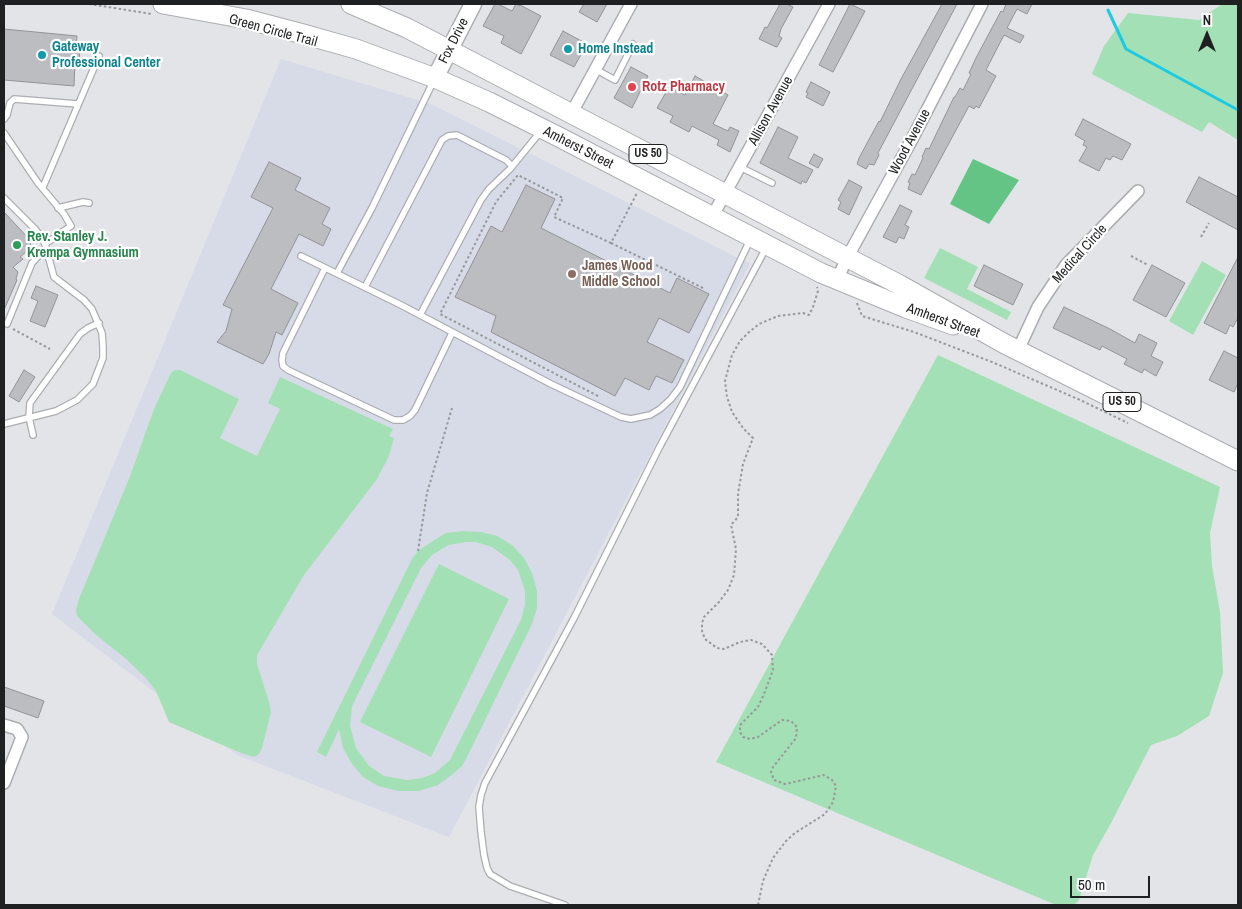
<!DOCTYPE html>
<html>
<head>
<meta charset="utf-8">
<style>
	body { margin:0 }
	#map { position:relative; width:1242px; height:909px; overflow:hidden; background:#e2e4e8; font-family:"Archivo Narrow",sans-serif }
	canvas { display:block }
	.frame { position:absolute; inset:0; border:5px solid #1f2022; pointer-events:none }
	.north { position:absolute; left:1182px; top:10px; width:50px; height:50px; -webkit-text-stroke:4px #fff; paint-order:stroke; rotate:0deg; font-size:14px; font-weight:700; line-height:20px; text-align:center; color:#1f2022 }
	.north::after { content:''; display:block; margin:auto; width:18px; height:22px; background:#1f2022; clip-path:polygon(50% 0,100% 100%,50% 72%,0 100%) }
	.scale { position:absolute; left:1070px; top:876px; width:80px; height:22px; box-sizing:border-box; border:2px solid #1f2022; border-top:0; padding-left:6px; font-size:15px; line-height:18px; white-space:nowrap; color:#1f2022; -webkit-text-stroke:4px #fff; paint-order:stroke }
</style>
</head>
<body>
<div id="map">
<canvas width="1242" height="909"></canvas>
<div class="frame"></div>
<div class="north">N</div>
<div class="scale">50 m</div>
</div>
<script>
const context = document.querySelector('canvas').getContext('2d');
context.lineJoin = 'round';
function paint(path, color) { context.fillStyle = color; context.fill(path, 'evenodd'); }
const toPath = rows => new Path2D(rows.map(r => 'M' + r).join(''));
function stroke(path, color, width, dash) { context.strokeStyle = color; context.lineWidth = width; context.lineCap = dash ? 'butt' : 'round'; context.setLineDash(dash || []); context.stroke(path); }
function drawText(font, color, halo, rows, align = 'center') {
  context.font = font + ' "Archivo Narrow",sans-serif'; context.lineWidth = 4.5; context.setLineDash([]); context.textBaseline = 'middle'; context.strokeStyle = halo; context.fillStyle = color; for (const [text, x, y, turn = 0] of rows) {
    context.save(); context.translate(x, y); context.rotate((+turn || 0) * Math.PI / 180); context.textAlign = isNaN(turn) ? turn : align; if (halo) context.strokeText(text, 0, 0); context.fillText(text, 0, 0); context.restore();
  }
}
paint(toPath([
	[281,59,431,104,750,264,449,837,237,755,52,614]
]), '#d7dbe7');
paint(toPath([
	[1222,4,1238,4,1238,140,1209,122,1202,132,1092,74,1104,46,1128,13,1199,20],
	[940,248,978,267,967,289,1011,312,1007,320,924,278],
	[1202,261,1226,275,1193,335,1169,321],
	[938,355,1220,487,1210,533,1212,566,1220,612,1223,673,1209,716,1177,736,1151,745,1110,825,1093,855,1079,900,1074,905,1056,905,716,762],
	[175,370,180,370,239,399,220,438,257,456,280,409,268,403,280,377,393,429,389,436,394,438,389,456,377,479,304,575,257,655,257,664,269,702,271,712,262,748,259,754,254,757,241,753,169,722,156,691,145,677,125,658,95,634,77,616,76,610,79,599,129,479,154,409,171,373],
	[463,531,481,532,497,536,512,545,524,558,532,573,537,591,537,608,532,624,469,753,462,766,454,773,438,785,419,791,398,791,378,786,363,777,352,764,343,748,339,729,326,757,317,752,412,559,418,551,436,539,446,533],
	[466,542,476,542,492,547,510,560,518,570,525,591,525,605,521,620,450,760,435,773,422,778,407,780,384,776,369,766,356,748,350,726,352,706,421,568,432,555,440,550,449,545],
	[439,564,509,599,431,757,360,722]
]), '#a4e0b5');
paint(toPath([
	[973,159,1019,180,989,224,950,204]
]), '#63c485');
stroke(toPath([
	[1108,10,1126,49,1238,110]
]), '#1ccae2', 3);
const building = toPath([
	[495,4,498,4,512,11,516,4,520,6,520,5,541,16,521,54,501,43,504,36,483,26,495,4],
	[584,4,607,4,597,22,579,12,584,4],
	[780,4,787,4,793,7,781,29,779,36,782,38,777,47,774,46,759,39,765,27,767,28,780,4],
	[850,4,865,11,833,72,819,65,850,4],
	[942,4,957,4,878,153,879,155,874,165,869,164,866,169,857,164,859,158,879,121,880,122,901,79,942,4],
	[1006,4,1032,4,1027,14,1017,9,1007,28,1024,36,1020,43,1004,35,986,70,996,76,979,108,976,106,974,109,969,106,921,195,908,189,910,183,908,182,912,174,915,175,923,158,922,157,926,148,929,149,954,97,955,97,960,88,963,90,971,74,969,73,977,56,1001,11,1003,12,1006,4],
	[4,29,77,36,76,49,80,50,79,61,75,61,74,86,4,80,4,29],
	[563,31,587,44,574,67,550,55,563,31],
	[631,67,648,76,632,108,614,98,631,67],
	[695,76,728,95,713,124,728,131,730,127,739,131,730,152,717,145,719,140,692,126,689,132,670,122,673,116,657,108,669,87,685,95,695,76],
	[811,82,830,92,823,106,806,97,808,93,806,92,811,82],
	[1083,119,1131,144,1122,160,1113,156,1110,160,1106,158,1099,171,1079,161,1087,147,1083,145,1085,141,1075,135,1083,119],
	[778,127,798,137,788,158,813,170,806,183,802,181,801,184,760,163,778,127],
	[814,154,823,159,818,168,809,163,814,154],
	[269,162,301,178,295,190,330,208,322,224,331,229,323,246,299,234,271,289,298,303,282,335,276,332,269,354,263,364,217,342,226,331,232,309,223,305,273,208,251,197,269,162],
	[1199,177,1238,197,1238,230,1186,202,1199,177],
	[849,180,862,187,849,215,838,209,841,202,838,200,849,180],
	[526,185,555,199,541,228,670,293,677,278,709,294,689,333,659,318,647,342,684,360,672,383,656,376,649,390,625,378,615,396,491,332,496,316,455,297,491,226,502,232,526,185],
	[900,205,912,211,905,225,909,227,904,239,899,237,896,243,883,237,900,205],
	[4,212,31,241,29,242,32,247,20,257,23,259,13,267,18,272,16,279,17,280,4,310,4,212],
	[1238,257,1238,318,1233,327,1230,325,1226,334,1204,323,1238,257],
	[984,265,1023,284,1013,305,974,286,984,265],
	[1152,265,1185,283,1166,317,1133,300,1152,265],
	[36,286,58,295,45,327,30,321,38,301,31,298,36,286],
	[1064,307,1110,329,1135,343,1139,334,1157,343,1151,356,1163,362,1156,376,1144,369,1142,373,1124,364,1127,359,1102,346,1100,350,1053,328,1064,307],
	[1224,351,1238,358,1238,383,1234,392,1209,380,1224,351],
	[24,370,35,377,19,402,9,396,24,370],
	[4,687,44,701,38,718,4,706,4,687]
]);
paint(building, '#bbbdc1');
stroke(building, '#919397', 1);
const service = toPath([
	[595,69,615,80,633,44],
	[4,119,7,115,10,103,14,99,78,104],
	[4,133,38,183,64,214,71,226,45,244],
	[740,167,772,183],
	[43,187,99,56],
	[4,198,35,229,42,238,45,244,54,277,84,300,92,309,102,333,103,347,103,358,93,384,77,400,56,411,4,424],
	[58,208,83,202,89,203],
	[301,256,401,305,551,384,621,417,631,419,650,415,660,409,671,399,680,387,750,240],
	[325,268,283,353,282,360,283,366,288,370,394,420,403,420,410,416,415,410,452,333],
	[337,273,372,208,434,80],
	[365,287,442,140,448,136,457,135,506,160,512,166],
	[420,315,481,200,489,189,510,169,541,131],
	[7,324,32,263,39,255,48,255],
	[33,435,29,417,30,403,80,334,88,328,99,323],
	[565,905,510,886,490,874,487,868,484,855,481,832,479,807,481,795,485,783,574,618,659,448,766,248]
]);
const minor = toPath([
	[571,114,631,4],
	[712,217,829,4],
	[837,280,847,258,910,143,982,4],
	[1018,350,1038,307,1066,265,1138,191],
	[4,725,17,729,22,737,4,783]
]);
const secondary = toPath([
	[435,78,473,4]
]);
const primary = toPath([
	[163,4,246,19,303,34,356,49,435,78,489,102,559,137,821,273,906,308,953,325],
	[351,4,407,28,900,285,1005,344,1238,461]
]);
stroke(service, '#acadb1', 8);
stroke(minor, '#acadb1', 14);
stroke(secondary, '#acadb1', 19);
stroke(primary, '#acadb1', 21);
stroke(toPath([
	[89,4,152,14],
	[1201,237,1209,223],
	[611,243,703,288],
	[1131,256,1148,265],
	[857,303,862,316,914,332,992,362,1078,399,1128,423],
	[13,329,50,349],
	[598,396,440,314,496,202,518,175,563,198,554,217,611,243,637,193],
	[418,551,427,493,452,408],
	[758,905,763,881,773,858,786,841,795,833,825,814,833,802,836,786,832,780,824,775,785,784,774,780,771,772,773,767,796,738,797,727,791,721,782,720,758,737,750,739,743,737,740,732,740,725,758,707,764,694,773,670,772,655,762,644,751,640,740,642,724,649,717,648,705,639,702,631,702,623,704,617,719,602,728,590,734,575,736,549,731,525,738,517,738,494,743,464,753,438,743,428,732,412,727,397,725,381,732,355,740,341,748,333,759,324,778,316,803,313,809,315,813,307,818,291,817,287]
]), '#96989b', 2, [2.5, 2.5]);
stroke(service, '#fff', 5.5);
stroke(minor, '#fff', 11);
stroke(secondary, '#fff', 16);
stroke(primary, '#fff', 19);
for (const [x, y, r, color] of [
	[568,49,5,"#0f9aa8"],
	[42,55,5,"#0f9aa8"],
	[632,87,5,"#e0444e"],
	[17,245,5,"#2e9e5b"],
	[572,274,5,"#8d6e63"]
]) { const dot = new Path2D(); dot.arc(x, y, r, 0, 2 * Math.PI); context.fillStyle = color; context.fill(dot); stroke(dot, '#fff', 2); }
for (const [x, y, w] of [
	[648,154,38],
	[1122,402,38]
]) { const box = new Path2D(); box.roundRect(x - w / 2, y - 9.5, w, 19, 4); context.fillStyle = '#fff'; context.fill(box); stroke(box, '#1f2022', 1); }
drawText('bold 12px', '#1f2022', null, [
	["US 50",648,154],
	["US 50",1122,402]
]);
drawText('14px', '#1f2022', '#fff', [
	["Green Circle Trail",273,31,15],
	["Fox Drive",454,41,-63],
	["Allison Avenue",771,111,-61],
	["Wood Avenue",910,142,-62],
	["Amherst Street",578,148,27],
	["Medical Circle",1080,254,-48],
	["Amherst Street",943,321,20]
]);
drawText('bold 14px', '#0d838f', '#fff', [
	["Gateway",52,47],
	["Professional Center",52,63],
	["Home Instead",578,49]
], 'left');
drawText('bold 14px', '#be3a42', '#fff', [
	["Rotz Pharmacy",642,87]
], 'left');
drawText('bold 14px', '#27864d', '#fff', [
	["Rev. Stanley J.",27,237],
	["Krempa Gymnasium",27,253]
], 'left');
drawText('bold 14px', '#785e54', '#fff', [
	["James Wood",582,266],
	["Middle School",582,282]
], 'left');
</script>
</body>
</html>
